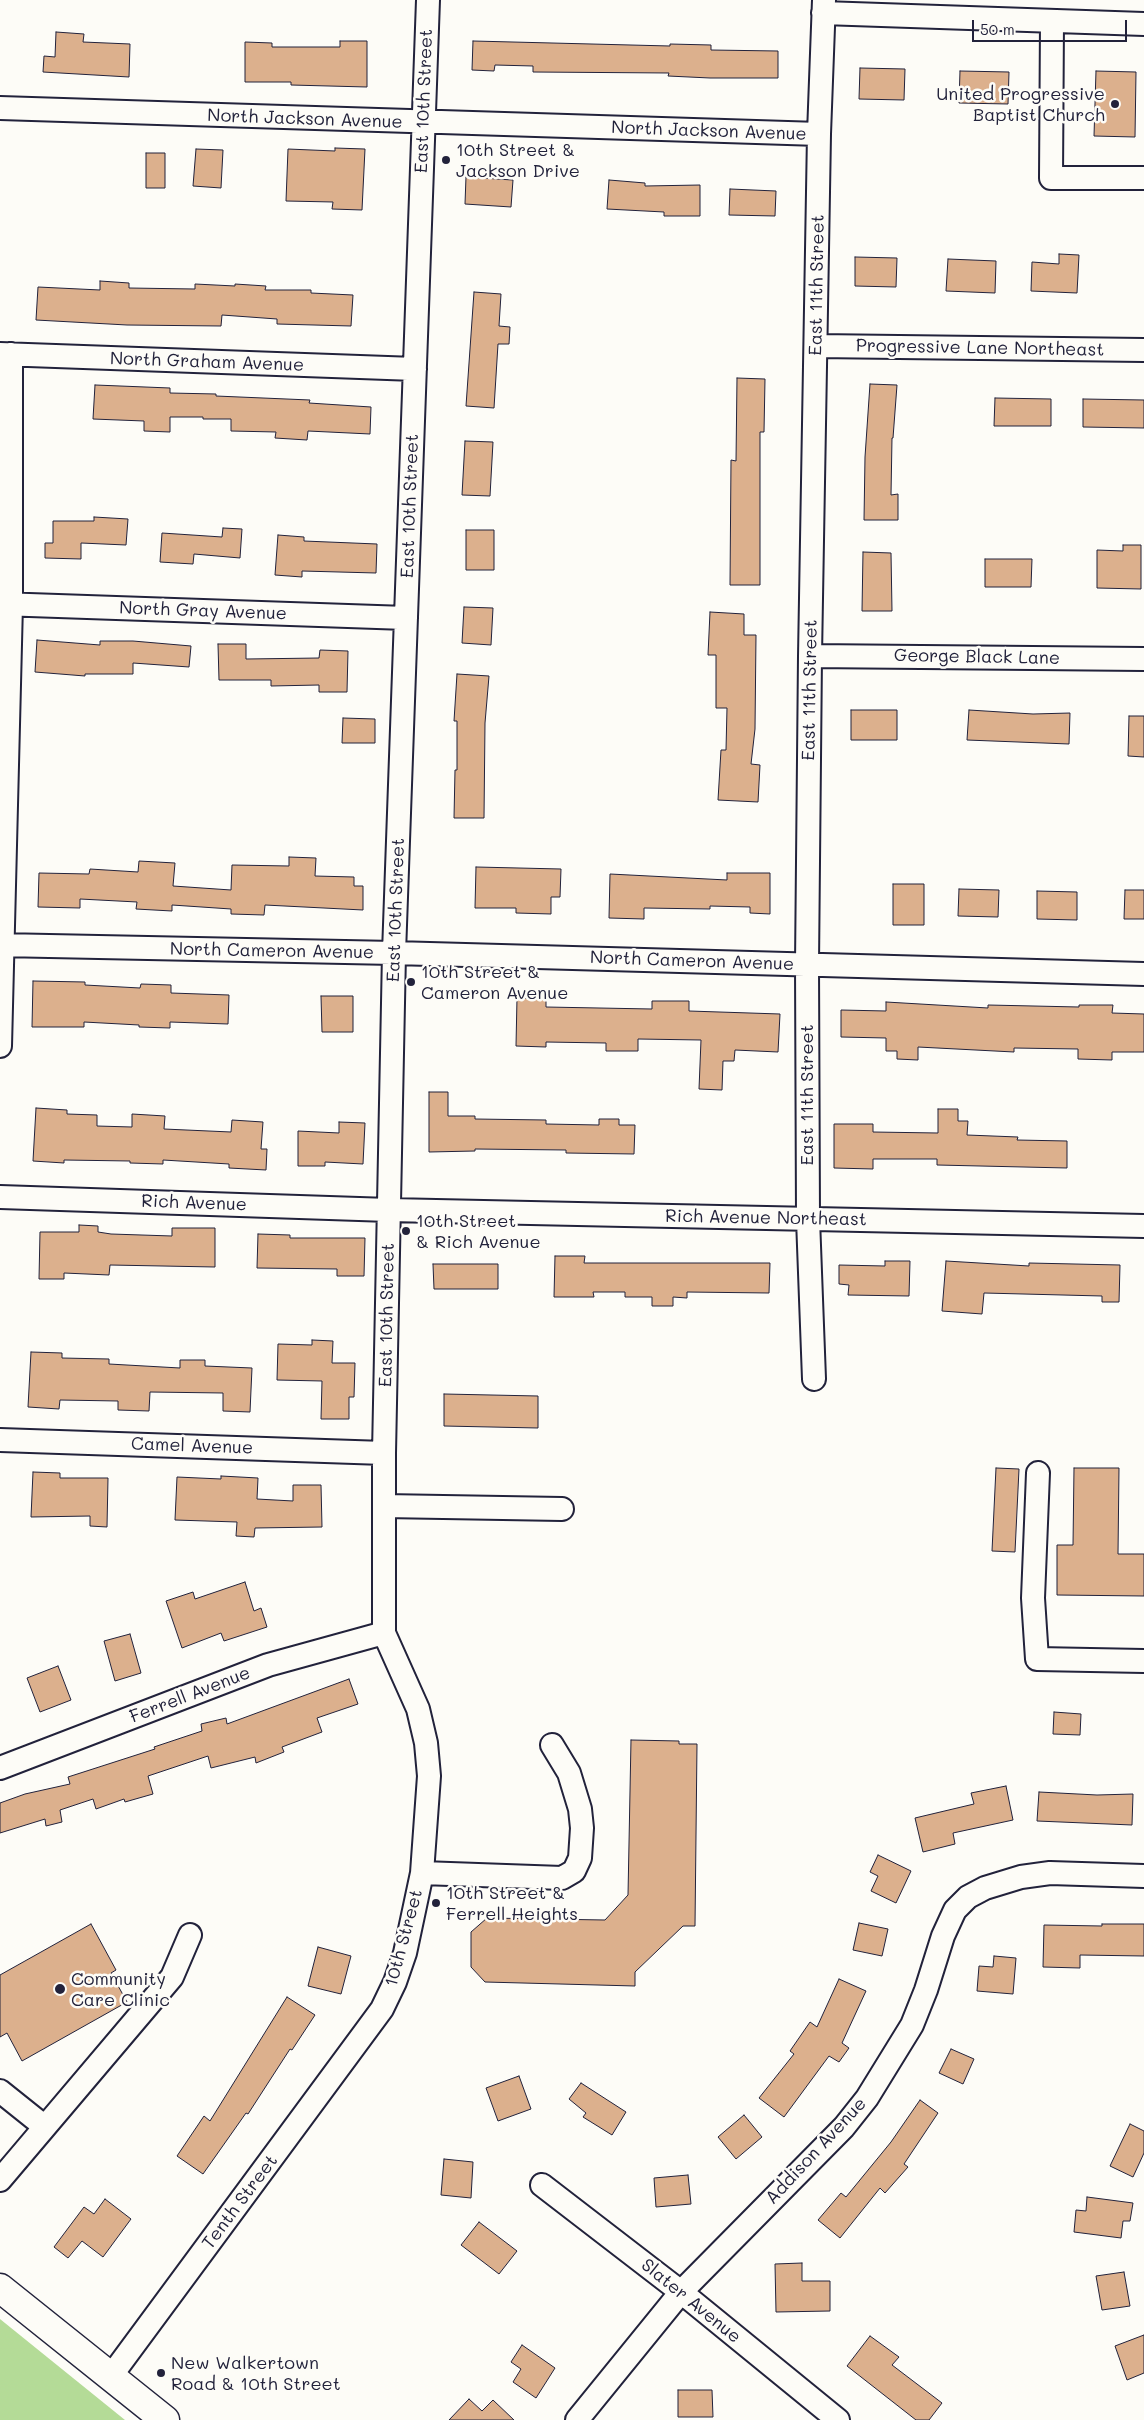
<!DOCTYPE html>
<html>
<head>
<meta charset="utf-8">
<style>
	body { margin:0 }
	#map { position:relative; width:1144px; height:2420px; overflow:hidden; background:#fdfcf7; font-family:Mali,sans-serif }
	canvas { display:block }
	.scale { position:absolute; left:972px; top:20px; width:155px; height:22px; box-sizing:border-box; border:2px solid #22223b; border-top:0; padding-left:6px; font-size:15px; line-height:18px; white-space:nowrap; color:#22223b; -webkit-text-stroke:4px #fdfcf7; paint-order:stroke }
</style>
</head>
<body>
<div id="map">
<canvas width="1144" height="2420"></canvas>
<div class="scale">50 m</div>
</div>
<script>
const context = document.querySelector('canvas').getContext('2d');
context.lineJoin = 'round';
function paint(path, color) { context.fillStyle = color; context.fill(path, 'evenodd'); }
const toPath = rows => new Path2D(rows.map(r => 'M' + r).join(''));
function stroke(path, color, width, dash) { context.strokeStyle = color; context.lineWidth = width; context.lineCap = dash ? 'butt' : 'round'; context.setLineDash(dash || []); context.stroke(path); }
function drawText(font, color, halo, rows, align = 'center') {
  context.font = font + ' Mali,sans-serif'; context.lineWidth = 5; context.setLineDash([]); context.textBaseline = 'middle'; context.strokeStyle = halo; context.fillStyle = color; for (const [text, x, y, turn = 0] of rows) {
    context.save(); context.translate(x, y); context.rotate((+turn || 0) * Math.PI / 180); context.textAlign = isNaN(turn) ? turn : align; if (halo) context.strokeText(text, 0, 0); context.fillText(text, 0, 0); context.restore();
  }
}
paint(toPath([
	[0,2319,125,2420,0,2420]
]), '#b4db97');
const building = toPath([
	[56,32,84,34,83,42,130,44,129,77,43,72,44,56,55,57,56,32],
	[340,41,367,41,367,87,291,85,291,82,245,82,245,42,272,43,272,47,340,47,340,41],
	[473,41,670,46,670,44,711,45,711,50,778,51,778,78,710,78,668,76,669,73,533,72,533,66,495,65,494,71,472,70,473,41],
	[860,68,905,69,904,100,859,99,860,68],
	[960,71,1009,72,1008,104,959,103,960,71],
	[1096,71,1136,72,1135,137,1094,136,1096,71],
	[335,148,365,149,362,210,332,209,333,202,286,201,288,149,335,151,335,148],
	[196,149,223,150,221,188,193,186,196,149],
	[146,153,165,153,165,188,146,188,146,153],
	[466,177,513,180,511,207,465,204,466,177],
	[609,180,645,183,645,186,700,185,700,216,664,216,664,212,607,209,609,180],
	[730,189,776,191,775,216,729,215,730,189],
	[1059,254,1079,255,1077,293,1031,291,1032,262,1059,264,1059,254],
	[855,257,897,258,896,287,855,286,855,257],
	[948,259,996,261,995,293,946,291,948,259],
	[100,281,129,283,129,288,195,289,195,284,235,286,235,284,266,286,265,290,311,290,311,293,353,295,351,326,277,324,277,319,222,315,221,326,127,325,36,320,38,287,100,290,100,281],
	[474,292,501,294,499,326,510,327,509,344,498,344,494,408,466,406,474,292],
	[737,378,765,379,764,432,760,432,760,585,730,585,731,460,736,461,737,378],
	[870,384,897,385,893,438,892,438,891,495,898,494,898,520,864,520,865,457,870,384],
	[95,385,170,388,170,393,216,394,216,396,310,400,309,403,371,407,370,434,308,431,307,440,275,438,276,432,231,431,231,419,203,419,203,417,170,417,170,432,144,431,144,421,93,419,95,385],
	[995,398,1051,399,1051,426,994,426,995,398],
	[1083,399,1144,400,1144,428,1083,427,1083,399],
	[465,441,493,442,490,496,462,495,465,441],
	[94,517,128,519,126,545,81,543,81,559,45,558,45,543,53,543,53,521,94,521,94,517],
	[223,528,242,529,240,558,194,554,193,564,160,562,162,533,222,537,223,528],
	[466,530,494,530,494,570,466,570,466,530],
	[278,535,304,537,304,541,377,544,376,573,302,571,302,577,275,575,278,535],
	[1123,545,1141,545,1141,589,1097,588,1097,550,1123,551,1123,545],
	[863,552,891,553,892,611,862,611,863,552],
	[985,559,1032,559,1031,587,985,587,985,559],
	[464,607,493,608,491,645,462,643,464,607],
	[710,612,744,614,744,635,756,635,755,729,751,764,760,765,758,802,718,800,721,750,726,750,727,708,716,708,716,655,708,655,710,612],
	[37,640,100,645,100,641,133,641,191,646,189,667,133,663,133,674,85,674,85,676,35,672,37,640],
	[218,644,246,644,246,659,319,658,320,650,348,651,347,692,319,692,319,685,271,686,271,680,219,680,218,644],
	[457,674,489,676,485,723,484,818,454,818,455,770,457,770,457,721,454,721,457,674],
	[851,710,897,710,897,740,851,740,851,710],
	[969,710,1033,714,1070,713,1069,744,967,740,969,710],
	[1129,716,1144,716,1144,757,1128,756,1129,716],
	[343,718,375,719,375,743,342,743,343,718],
	[289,857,316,858,315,876,354,877,354,886,363,886,363,910,265,905,264,915,231,914,231,909,172,905,172,911,136,909,137,902,80,899,80,908,38,907,39,873,89,874,90,869,138,872,139,861,175,863,173,886,231,890,232,865,289,866,289,857],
	[476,867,561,869,560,897,551,897,551,914,516,913,516,908,475,908,476,867],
	[727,873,770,873,770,914,750,913,750,907,710,906,710,909,644,908,644,919,609,918,610,874,727,880,727,873],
	[893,884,924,884,924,925,893,925,893,884],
	[959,889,999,890,998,917,958,916,959,889],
	[1125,890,1144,890,1144,919,1124,919,1125,890],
	[1037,891,1077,892,1077,920,1037,919,1037,891],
	[33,981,85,982,85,985,140,988,141,984,171,985,171,993,229,995,228,1024,170,1022,170,1028,139,1027,139,1025,84,1022,84,1027,32,1027,33,981],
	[321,996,353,996,353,1032,322,1032,321,996],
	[517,998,546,999,546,1007,652,1009,652,1001,689,1001,689,1011,780,1014,778,1052,735,1050,734,1061,723,1061,722,1090,699,1089,701,1040,638,1039,638,1051,606,1051,606,1043,546,1042,546,1047,516,1046,517,998],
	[886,1002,988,1008,988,1005,1079,1007,1079,1005,1113,1005,1112,1013,1144,1014,1144,1052,1112,1052,1112,1060,1078,1059,1078,1049,1014,1048,1014,1052,918,1047,918,1060,897,1059,897,1051,886,1051,886,1038,841,1037,841,1010,886,1011,886,1002],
	[429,1092,448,1092,448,1116,475,1116,475,1119,546,1120,546,1124,599,1125,599,1119,619,1119,619,1125,635,1125,634,1154,566,1153,566,1150,475,1149,475,1151,429,1152,429,1092],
	[36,1108,67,1110,67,1114,97,1115,97,1126,132,1127,132,1114,165,1116,164,1129,231,1132,232,1120,263,1122,261,1149,267,1149,266,1170,229,1168,229,1164,163,1160,163,1164,130,1163,130,1161,64,1160,64,1163,33,1161,36,1108],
	[938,1109,958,1109,958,1121,968,1121,967,1135,1018,1137,1017,1140,1067,1141,1067,1168,937,1165,937,1159,873,1159,873,1169,834,1168,834,1124,873,1124,873,1132,938,1133,938,1109],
	[339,1122,365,1123,363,1164,325,1162,325,1166,298,1166,298,1131,339,1133,339,1122],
	[79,1225,98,1226,98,1232,111,1234,172,1236,172,1228,215,1228,215,1267,110,1265,109,1275,64,1273,64,1279,39,1279,40,1232,79,1232,79,1225],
	[258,1234,290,1235,290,1238,365,1238,364,1276,337,1276,337,1269,257,1268,258,1234],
	[555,1256,585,1256,584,1263,770,1263,769,1293,687,1292,687,1298,673,1297,673,1306,652,1306,652,1297,625,1297,625,1292,593,1292,594,1297,554,1297,555,1256],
	[885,1261,910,1261,909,1296,848,1295,849,1285,839,1284,839,1265,885,1266,885,1261],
	[946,1261,1029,1266,1029,1263,1120,1265,1119,1302,1102,1302,1102,1296,984,1293,982,1314,942,1311,946,1261],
	[433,1264,498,1264,498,1289,434,1289,433,1264],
	[312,1340,333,1341,332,1363,355,1363,354,1397,349,1397,349,1419,321,1419,322,1381,277,1380,278,1344,312,1345,312,1340],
	[31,1352,62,1353,62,1358,109,1359,109,1364,180,1368,180,1360,205,1360,205,1366,252,1368,250,1412,223,1411,223,1393,150,1392,149,1411,118,1410,118,1401,60,1400,59,1409,28,1407,31,1352],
	[444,1394,538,1396,538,1428,444,1426,444,1394],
	[996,1468,1019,1469,1015,1552,992,1551,996,1468],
	[1074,1468,1119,1468,1118,1554,1144,1554,1144,1596,1057,1595,1057,1545,1073,1545,1074,1468],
	[33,1472,60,1473,60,1478,108,1478,107,1527,90,1526,90,1516,31,1517,33,1472],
	[221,1476,258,1478,257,1499,293,1501,293,1485,321,1485,322,1527,255,1528,254,1537,236,1536,237,1522,175,1520,177,1477,221,1479,221,1476],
	[245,1582,254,1611,261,1608,267,1627,224,1641,221,1633,182,1648,166,1601,193,1592,195,1599,245,1582],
	[130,1634,141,1673,115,1681,104,1641,130,1634],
	[58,1666,71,1700,40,1712,27,1678,58,1666],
	[349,1679,358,1704,317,1718,322,1732,282,1747,284,1752,256,1763,255,1757,211,1768,208,1756,148,1776,153,1794,125,1802,124,1799,96,1809,93,1799,60,1810,62,1822,46,1826,45,1819,0,1833,0,1803,25,1794,70,1784,68,1777,155,1749,154,1747,202,1731,201,1724,226,1718,227,1724,349,1679],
	[1054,1712,1081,1714,1080,1735,1053,1734,1054,1712],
	[631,1740,679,1741,679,1744,697,1744,695,1926,683,1926,635,1972,635,1986,485,1982,471,1967,471,1932,487,1918,605,1920,628,1895,631,1740],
	[1006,1786,1013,1820,953,1833,955,1844,923,1852,915,1818,974,1804,971,1793,1006,1786],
	[1039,1792,1097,1795,1133,1794,1132,1825,1037,1821,1039,1792],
	[878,1855,911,1871,896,1903,871,1891,878,1876,870,1872,878,1855],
	[859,1923,888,1929,882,1956,853,1950,859,1923],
	[91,1924,116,1970,111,1973,127,2002,22,2061,7,2033,0,2037,0,1975,91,1924],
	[1102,1924,1144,1924,1144,1956,1080,1955,1080,1968,1043,1967,1044,1925,1102,1926,1102,1924],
	[318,1947,351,1956,341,1994,308,1986,318,1947],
	[994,1956,1016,1958,1013,1994,977,1991,979,1966,993,1967,994,1956],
	[839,1979,866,1991,842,2043,849,2048,839,2062,829,2056,784,2117,759,2098,794,2054,790,2051,810,2022,817,2027,839,1979],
	[287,1997,315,2015,292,2050,290,2049,248,2114,246,2113,203,2174,177,2156,204,2116,210,2121,287,1997],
	[951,2049,974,2059,963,2084,939,2073,951,2049],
	[519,2076,531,2109,498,2121,486,2088,519,2076],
	[581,2083,626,2112,612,2135,583,2117,586,2113,569,2099,581,2083],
	[920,2100,938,2113,904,2164,908,2167,885,2193,880,2188,840,2238,818,2220,841,2193,846,2197,891,2142,920,2100],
	[744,2115,762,2137,736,2159,718,2137,744,2115],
	[1130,2124,1144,2131,1144,2153,1133,2177,1110,2166,1130,2124],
	[444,2159,473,2162,471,2198,441,2195,444,2159],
	[688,2175,691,2204,656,2207,654,2178,688,2175],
	[1087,2197,1133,2203,1130,2221,1123,2221,1121,2238,1074,2232,1076,2210,1086,2211,1087,2197],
	[105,2199,131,2219,103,2257,82,2241,68,2258,54,2247,84,2207,94,2214,105,2199],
	[479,2222,517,2251,499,2274,461,2245,479,2222],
	[802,2263,802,2281,830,2281,830,2311,776,2312,775,2264,802,2263],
	[1124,2272,1130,2306,1102,2310,1096,2276,1124,2272],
	[1144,2335,1144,2373,1127,2380,1115,2346,1144,2335],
	[870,2336,899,2357,892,2365,942,2403,929,2420,916,2420,847,2366,870,2336],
	[522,2345,555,2368,536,2398,513,2382,521,2369,511,2362,522,2345],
	[678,2390,712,2390,713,2417,678,2417,678,2390],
	[469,2399,482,2411,493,2400,514,2420,449,2420,469,2399]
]);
paint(building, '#dcb08d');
stroke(building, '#22223b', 1);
const minor = toPath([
	[823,13,1144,24],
	[1052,21,1051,178,1144,178],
	[0,108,819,134],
	[817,346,1144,350],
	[0,354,415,369],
	[0,604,406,618],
	[810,656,1144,659],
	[0,945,394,953,1144,974],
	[0,1046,11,604,11,354],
	[0,1197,389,1210,1144,1226],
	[814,1379,808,1219,807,964,810,656,819,134,824,0],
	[0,1440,384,1453],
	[1038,1473,1033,1598,1037,1659,1144,1661],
	[384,1506,562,1509],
	[0,1768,268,1665,384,1633],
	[422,1873,562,1878,574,1871,580,1858,582,1828,580,1809,569,1773,552,1745],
	[0,2091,45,2127],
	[0,2180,172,1977,190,1935],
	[542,2185,681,2292,838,2420],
	[111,2376,382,2009,395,1982,405,1953,422,1873,429,1776,426,1743,418,1709,384,1633,384,1453,394,953,428,0],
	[577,2420,681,2292,844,2127,867,2098,912,2025,926,1990,943,1936,955,1910,968,1897,985,1888,1021,1877,1050,1873,1144,1876]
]);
const major = toPath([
	[0,2288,165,2420]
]);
stroke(minor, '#22223b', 26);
stroke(major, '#22223b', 31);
stroke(minor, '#fdfcf7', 22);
stroke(major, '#fdfcf7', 28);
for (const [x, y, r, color] of [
	[1115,104,5,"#22223b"],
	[446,160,5,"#22223b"],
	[411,982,5,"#22223b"],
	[406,1231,5,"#22223b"],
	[436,1903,5,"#22223b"],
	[60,1989,6,"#22223b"],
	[161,2373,5,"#22223b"]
]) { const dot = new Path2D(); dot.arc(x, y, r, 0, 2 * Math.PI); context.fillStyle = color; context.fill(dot); stroke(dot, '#fdfcf7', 2); }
drawText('18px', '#22223b', '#fdfcf7', [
	["United Progressive",1105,94,"right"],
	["Baptist Church",1105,115,"right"],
	["10th Street &",456,150],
	["Jackson Drive",456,171],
	["10th Street &",421,972],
	["Cameron Avenue",421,993],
	["10th Street",416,1221],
	["& Rich Avenue",416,1242],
	["10th Street &",446,1893],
	["Ferrell Heights",446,1914],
	["Community",71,1979],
	["Care Clinic",71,2000],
	["New Walkertown",171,2363],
	["Road & 10th Street",171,2384]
], 'left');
drawText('18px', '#22223b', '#fdfcf7', [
	["East 10th Street",424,101,-88],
	["North Jackson Avenue",305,119,2],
	["North Jackson Avenue",709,131,2],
	["East 11th Street",817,285,-89],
	["Progressive Lane Northeast",980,348,1],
	["North Graham Avenue",207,362,2],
	["East 10th Street",410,506,-88],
	["North Gray Avenue",203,611,2],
	["George Black Lane",977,657,1],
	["East 11th Street",810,690,-89],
	["East 10th Street",396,910,-88],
	["North Cameron Avenue",272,951,1],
	["North Cameron Avenue",692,961,2],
	["East 11th Street",807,1095,-90],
	["Rich Avenue",194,1203,2],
	["Rich Avenue Northeast",766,1218,1],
	["East 10th Street",387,1315,-89],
	["Camel Avenue",192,1446,2],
	["Ferrell Avenue",190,1695,-21],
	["10th Street",404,1938,-75],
	["Addison Avenue",816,2151,-47],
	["Tenth Street",240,2202,-53],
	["Slater Avenue",691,2301,39]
]);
</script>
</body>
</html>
